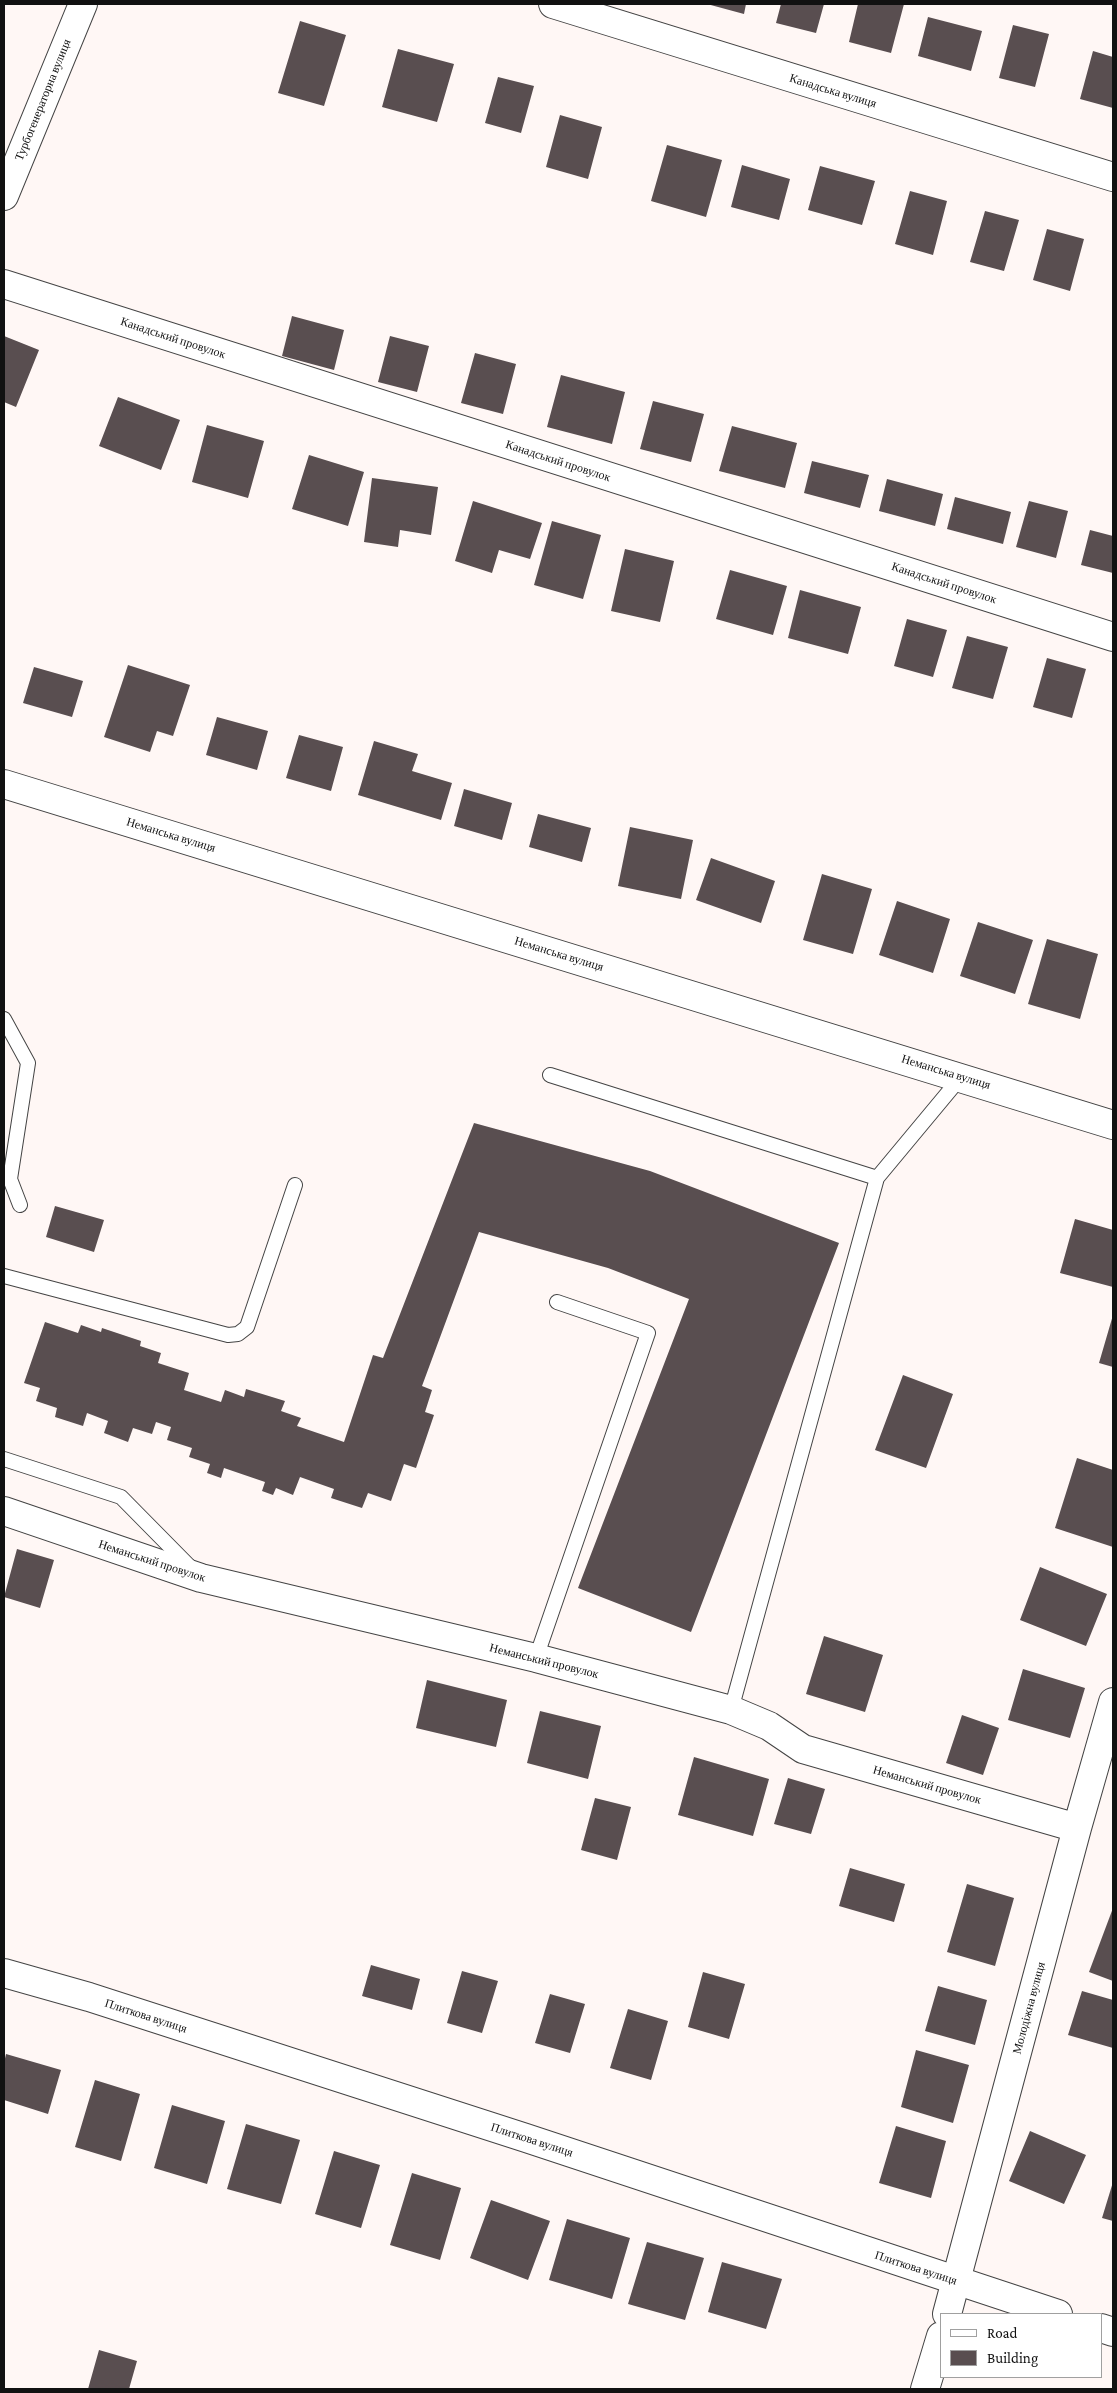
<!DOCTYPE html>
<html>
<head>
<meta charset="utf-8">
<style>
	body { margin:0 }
	#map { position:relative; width:1117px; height:2393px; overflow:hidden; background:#fff7f5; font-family:"Crimson Pro",serif }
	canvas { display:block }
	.frame { position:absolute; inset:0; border:5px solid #111; pointer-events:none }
	.legend { position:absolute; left:940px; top:2313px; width:162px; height:65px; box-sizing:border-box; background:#fff; border:1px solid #a0a0a0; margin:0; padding:6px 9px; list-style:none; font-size:15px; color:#111 }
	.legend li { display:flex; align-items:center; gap:10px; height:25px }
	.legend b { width:25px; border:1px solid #a0a0a0 }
</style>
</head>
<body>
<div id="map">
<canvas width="1117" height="2393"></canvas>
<div class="frame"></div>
<ul class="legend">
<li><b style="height:6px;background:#fff"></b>Road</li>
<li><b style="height:14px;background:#594e50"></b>Building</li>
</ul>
</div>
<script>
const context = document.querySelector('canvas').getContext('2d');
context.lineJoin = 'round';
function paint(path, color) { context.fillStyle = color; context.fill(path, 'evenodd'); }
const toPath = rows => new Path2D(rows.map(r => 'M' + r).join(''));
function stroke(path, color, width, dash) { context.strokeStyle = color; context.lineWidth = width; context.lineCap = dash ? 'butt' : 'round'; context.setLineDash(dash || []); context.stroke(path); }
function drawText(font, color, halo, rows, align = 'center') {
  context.font = font + ' "Crimson Pro",serif'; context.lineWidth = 5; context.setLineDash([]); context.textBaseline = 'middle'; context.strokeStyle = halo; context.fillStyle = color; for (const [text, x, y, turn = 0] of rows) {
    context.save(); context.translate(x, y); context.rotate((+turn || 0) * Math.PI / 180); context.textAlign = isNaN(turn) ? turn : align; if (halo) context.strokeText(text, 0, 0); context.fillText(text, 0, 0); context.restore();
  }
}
paint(toPath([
	[707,4,746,4,744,14],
	[781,4,824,4,816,33,776,23],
	[858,4,904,4,891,53,849,42],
	[928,17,982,31,971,71,918,56],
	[300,21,346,35,324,106,278,93],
	[1013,25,1049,34,1035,87,999,78],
	[398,49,454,64,437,122,382,107],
	[1093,51,1113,57,1113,108,1080,99],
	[498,77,534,86,521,133,485,123],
	[560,115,602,127,588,179,546,167],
	[667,145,722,160,706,217,651,201],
	[742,165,790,179,779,220,731,207],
	[820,166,875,181,862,225,808,210],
	[910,191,947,201,933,255,895,244],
	[985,211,1019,220,1004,271,970,262],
	[1047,229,1084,239,1070,291,1033,280],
	[292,316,344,330,334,370,282,356],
	[4,336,39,350,16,407,4,402],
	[390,336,429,346,417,392,378,382],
	[475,353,516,364,503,414,461,403],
	[561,375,625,392,612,444,547,427],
	[118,397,180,420,161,470,99,446],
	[653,401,704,414,691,462,640,449],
	[207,425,264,441,248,498,192,482],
	[732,426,797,443,785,488,719,471],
	[309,455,364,472,348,526,292,509],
	[812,461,869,475,860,508,804,493],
	[372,478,438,487,431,535,400,530,398,547,364,542],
	[887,479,943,494,935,526,879,511],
	[955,497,1011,512,1003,544,947,529],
	[473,501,542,523,530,559,499,550,492,573,455,561],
	[1029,501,1068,511,1056,558,1016,547],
	[552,521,601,535,583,599,534,585],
	[1090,530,1113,536,1113,573,1081,565],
	[625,549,674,561,660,622,611,611],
	[730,570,787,586,773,635,716,619],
	[800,590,861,607,848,654,788,638],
	[907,619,947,630,933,677,894,666],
	[967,636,1008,647,993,699,952,688],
	[1047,658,1086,669,1072,718,1033,707],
	[128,665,190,685,173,736,157,731,150,752,104,737],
	[34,667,83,681,72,717,23,703],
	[217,717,268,731,257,770,206,755],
	[299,735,343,747,331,791,286,778],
	[374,741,418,754,412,771,452,783,441,820,358,795],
	[464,789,512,803,502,840,454,826],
	[538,814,591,828,582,862,529,847],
	[630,827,693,840,681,899,618,886],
	[711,858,775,881,761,923,696,900],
	[822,874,872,889,853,954,803,940],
	[897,901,950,919,933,973,879,955],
	[978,922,1033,940,1015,994,960,976],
	[1047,939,1098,954,1080,1019,1028,1004],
	[474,1123,650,1171,839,1243,691,1632,578,1588,689,1299,608,1268,479,1232,422,1386,432,1390,425,1412,434,1415,416,1468,404,1464,391,1501,368,1493,362,1508,331,1498,334,1489,300,1477,293,1495,276,1488,273,1495,262,1491,265,1482,224,1468,221,1478,207,1473,210,1464,189,1457,192,1448,167,1440,171,1427,156,1422,152,1434,133,1428,128,1442,104,1433,108,1421,87,1413,83,1426,55,1417,57,1408,36,1401,40,1388,24,1383,45,1322,78,1333,81,1325,101,1332,102,1328,141,1341,140,1346,161,1353,158,1363,189,1373,184,1390,221,1402,225,1390,244,1397,246,1389,285,1401,281,1411,301,1418,297,1426,344,1442,373,1355,383,1358],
	[55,1206,104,1220,94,1252,46,1237],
	[1075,1219,1113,1230,1113,1287,1060,1273],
	[1113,1315,1113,1367,1099,1363],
	[903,1375,953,1394,926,1468,875,1450],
	[1077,1458,1113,1470,1113,1547,1055,1528],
	[17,1549,54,1560,40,1608,4,1597],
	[1040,1567,1107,1594,1086,1646,1020,1620],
	[824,1636,883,1655,865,1712,806,1694],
	[1023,1669,1085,1688,1070,1738,1008,1720],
	[427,1680,507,1700,496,1747,416,1728],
	[540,1711,601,1726,588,1779,527,1763],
	[962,1715,999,1728,983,1775,946,1763],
	[694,1757,769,1779,753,1836,678,1815],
	[788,1778,825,1789,811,1834,774,1824],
	[595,1798,631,1807,617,1860,581,1850],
	[850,1868,905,1884,894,1922,839,1906],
	[967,1884,1014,1898,995,1966,947,1952],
	[1113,1908,1113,1981,1089,1972],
	[371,1965,420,1979,412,2010,362,1996],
	[462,1971,498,1981,482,2033,447,2023],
	[703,1972,745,1984,729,2039,688,2027],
	[938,1986,987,2000,975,2045,925,2031],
	[1082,1991,1113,2000,1113,2048,1068,2035],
	[550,1994,585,2004,570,2053,535,2043],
	[628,2009,668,2021,651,2080,610,2068],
	[916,2050,969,2065,953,2123,901,2107],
	[6,2054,61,2070,48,2114,4,2100,4,2063],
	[95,2080,140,2094,121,2161,75,2147],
	[172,2105,225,2121,207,2184,154,2168],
	[246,2124,300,2140,281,2204,227,2189],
	[896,2126,946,2141,931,2198,879,2183],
	[1030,2131,1086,2155,1064,2204,1009,2181],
	[334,2151,380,2165,361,2228,315,2214],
	[412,2173,461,2188,440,2260,390,2245],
	[1113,2182,1113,2221,1102,2218],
	[491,2200,550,2221,528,2280,470,2258],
	[567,2219,630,2238,612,2299,549,2280],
	[647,2242,704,2258,685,2320,628,2304],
	[722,2262,782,2279,766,2329,708,2312],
	[99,2350,137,2361,129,2389,88,2389]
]), '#594e50');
const service = toPath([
	[4,1019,28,1063,10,1179,20,1205],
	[550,1075,877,1178],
	[4,1276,228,1335,238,1334,247,1327,295,1185],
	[4,1459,121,1497,192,1569],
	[536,1658,648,1333,557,1302],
	[731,1710,877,1178,961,1077]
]);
const minor = toPath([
	[553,4,1113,177],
	[4,196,83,4],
	[4,284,1113,637],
	[4,784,1113,1125],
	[4,1511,201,1578,536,1658,731,1710,769,1726,803,1749,1077,1828],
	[947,2314,1077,1828,1113,1702],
	[925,2389,941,2336]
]);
const tertiary = toPath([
	[4,1973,89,1997,526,2138,1058,2314],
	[1101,2328,1113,2332]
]);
stroke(service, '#444', 16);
stroke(minor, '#444', 30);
stroke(tertiary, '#444', 30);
stroke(service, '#fff', 14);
stroke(minor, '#fff', 28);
stroke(tertiary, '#fff', 28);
drawText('12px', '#111', '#fff', [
	["Канадська вулиця",833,91,17],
	["Турбогенераторна вулиця",43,100,-68],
	["Канадський провулок",173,338,18],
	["Канадський провулок",558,461,18],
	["Канадський провулок",944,583,18],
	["Неманська вулиця",171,835,17],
	["Неманська вулиця",559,954,17],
	["Неманська вулиця",946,1072,17],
	["Неманський провулок",152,1561,18],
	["Неманський провулок",544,1661,14],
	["Неманський провулок",927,1785,16],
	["Молодіжна вулиця",1029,2008,-75],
	["Плиткова вулиця",146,2016,18],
	["Плиткова вулиця",532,2140,18],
	["Плиткова вулиця",916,2268,18]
]);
</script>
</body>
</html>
